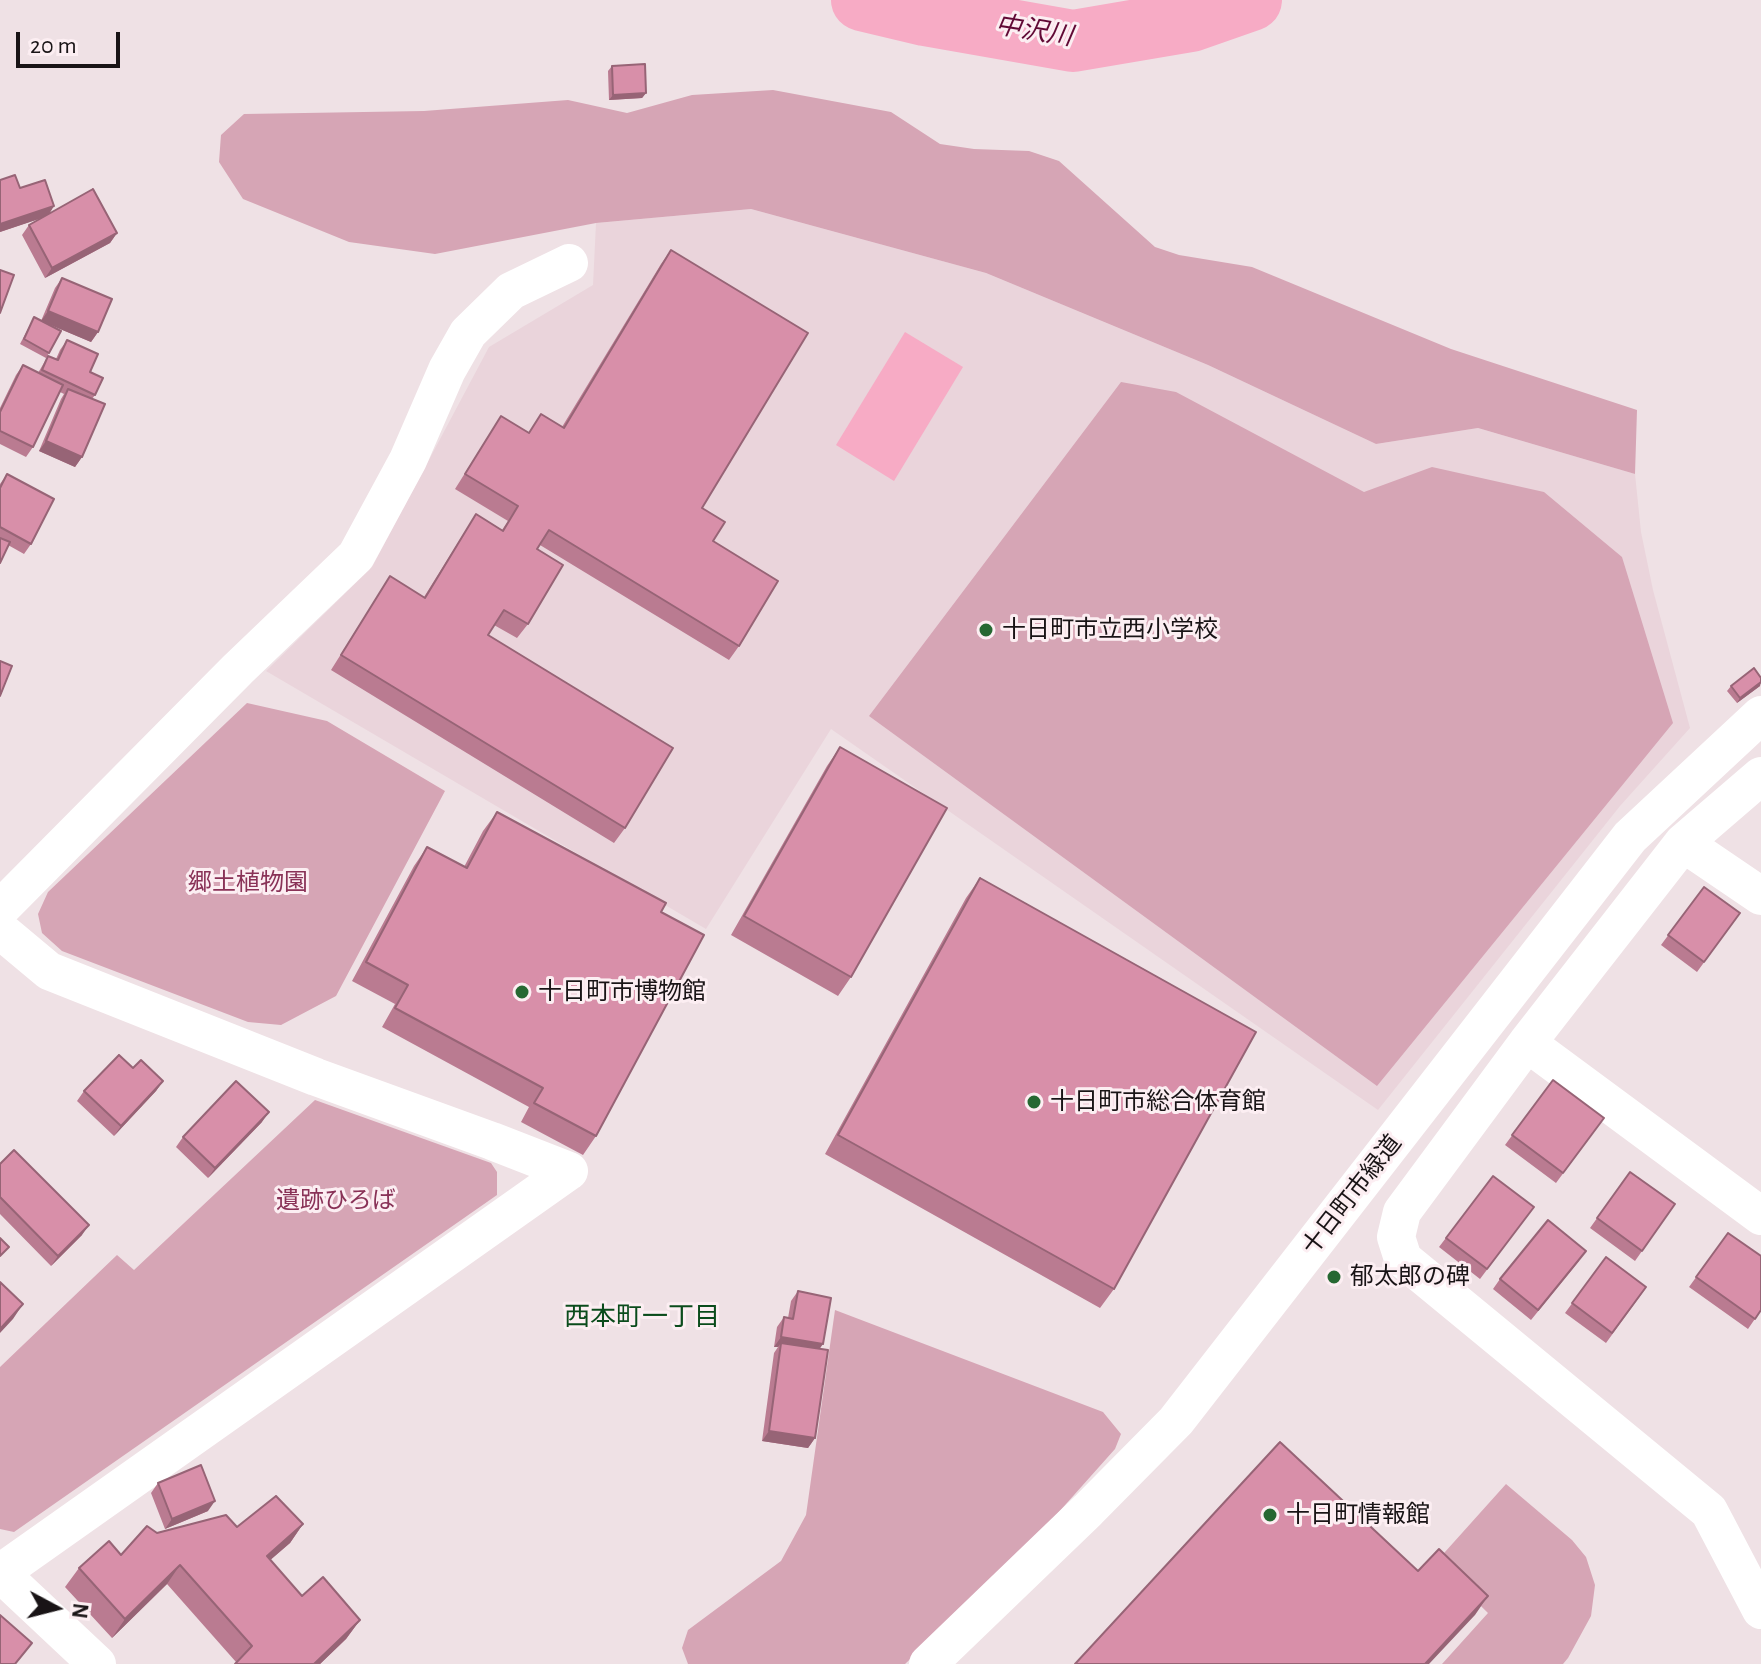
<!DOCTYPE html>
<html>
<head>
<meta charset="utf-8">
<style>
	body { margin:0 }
	#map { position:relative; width:1761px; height:1664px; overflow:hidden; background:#efe1e5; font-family:"Alegreya Sans",sans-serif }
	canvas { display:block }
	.north { position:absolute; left:16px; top:1568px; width:80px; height:80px; -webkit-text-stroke:6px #fceef2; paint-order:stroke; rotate:97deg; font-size:22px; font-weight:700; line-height:32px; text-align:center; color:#191416 }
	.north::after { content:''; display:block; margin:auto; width:28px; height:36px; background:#191416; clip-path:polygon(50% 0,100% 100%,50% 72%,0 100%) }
	.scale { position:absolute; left:16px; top:32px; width:104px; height:36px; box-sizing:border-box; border:4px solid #191416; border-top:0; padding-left:10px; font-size:24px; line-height:28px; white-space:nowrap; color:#191416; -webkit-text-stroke:6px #fceef2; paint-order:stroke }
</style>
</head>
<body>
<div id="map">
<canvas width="1761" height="1664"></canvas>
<div class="north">N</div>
<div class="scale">20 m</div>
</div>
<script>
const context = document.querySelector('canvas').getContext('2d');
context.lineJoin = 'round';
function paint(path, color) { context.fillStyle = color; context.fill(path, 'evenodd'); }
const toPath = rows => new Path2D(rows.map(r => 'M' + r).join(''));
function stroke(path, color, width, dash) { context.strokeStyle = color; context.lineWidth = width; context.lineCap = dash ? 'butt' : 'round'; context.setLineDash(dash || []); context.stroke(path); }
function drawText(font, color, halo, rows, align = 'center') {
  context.font = font + ' "Alegreya Sans","Noto Sans JP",sans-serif'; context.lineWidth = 6; context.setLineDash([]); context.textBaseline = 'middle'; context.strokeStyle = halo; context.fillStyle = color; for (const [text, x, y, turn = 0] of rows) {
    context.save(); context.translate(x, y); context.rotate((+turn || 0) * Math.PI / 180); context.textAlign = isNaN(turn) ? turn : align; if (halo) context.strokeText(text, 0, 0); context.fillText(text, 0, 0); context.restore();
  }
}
paint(toPath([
	[751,209,986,273,1208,365,1376,444,1478,428,1635,474,1641,532,1653,590,1690,728,1620,806,1378,1110,831,729,706,929,266,671,372,567,489,347,593,285,596,223]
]), '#ead4db');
paint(toPath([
	[773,90,891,112,940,144,974,149,1029,151,1059,161,1155,247,1179,255,1252,267,1451,349,1637,410,1635,474,1478,428,1376,444,1208,365,986,273,751,209,596,223,435,254,349,242,243,199,219,162,221,135,244,114,424,111,568,100,627,113,692,95],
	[1121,382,1176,392,1364,492,1432,467,1544,492,1622,557,1673,723,1377,1086,869,716],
	[247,703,327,721,445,791,336,996,281,1025,248,1022,62,951,42,933,38,914,48,892],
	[315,1100,491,1163,497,1172,497,1195,14,1532,0,1529,0,1367,117,1255,134,1270],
	[835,1310,1103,1412,1121,1434,1115,1449,1025,1550,905,1664,688,1664,682,1648,688,1630,781,1561,806,1515],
	[1506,1484,1572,1540,1586,1557,1595,1585,1591,1616,1568,1658,1563,1664,1442,1664,1488,1613,1436,1562]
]), '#d6a5b5');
paint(toPath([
	[905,332,963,367,894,481,836,445]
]), '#f7abc5');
stroke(toPath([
	[862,0,925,15,1073,41,1191,21,1251,0]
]), '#f7abc5', 62);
stroke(toPath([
	[1761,776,1683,843,1527,1043,1402,1212,1396,1237,1403,1259,1709,1511,1761,1610],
	[1683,843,1761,896],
	[0,909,238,669,356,556,408,460,447,370,468,333,511,291,569,263],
	[0,930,49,971,316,1077,492,1141,569,1171],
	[1527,1043,1761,1216],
	[97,1664,0,1573,569,1171],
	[928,1664,1088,1510,1176,1421,1630,837,1761,715]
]), '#fff', 38);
paint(toPath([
	[612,66,646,93,642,98,609,100,608,71],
	[20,188,49,213,117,233,110,243,45,278,22,235,29,225,41,218,0,232],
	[671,250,702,508,713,541,739,646,729,660,540,545,537,549,528,624,517,638,494,625,488,635,625,828,614,843,331,670,390,576,424,597,476,514,502,530,508,521,455,489,501,416,529,433,541,414,562,427,661,264],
	[62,278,98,332,91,342,46,323,49,353,46,358,20,344,34,317,41,321,55,288],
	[67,340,90,372,95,395,92,399,82,457,75,467,39,451,61,399,64,394,60,392,33,447,26,457,0,444,0,408,16,375,23,365,38,373,48,356,56,359,60,350],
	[7,474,31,544,24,554,8,545,0,563,0,484],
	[1731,686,1760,686,1737,703,1727,691],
	[840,747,851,977,838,996,731,935,827,766],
	[497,812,661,912,596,1136,583,1155,521,1122,529,1107,382,1027,395,1004,352,981,414,866,427,847,464,867,483,831],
	[980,878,1114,1289,1100,1308,825,1154,966,898],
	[1704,887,1740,913,1697,972,1661,945],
	[133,1068,163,1081,156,1091,114,1136,77,1101,84,1091],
	[1553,1080,1604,1118,1556,1183,1505,1145],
	[262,1122,208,1178,176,1147,183,1137],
	[0,1164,82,1235,51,1266,0,1214],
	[1630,1172,1675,1204,1635,1261,1590,1228],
	[1493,1176,1534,1207,1480,1279,1439,1247],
	[1728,1233,1761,1310,1748,1329,1689,1287],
	[1606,1257,1646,1288,1606,1343,1565,1313],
	[1579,1261,1531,1320,1493,1289,1500,1279],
	[798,1291,820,1349,815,1438,808,1448,762,1441,774,1353,778,1347,774,1347,777,1327,784,1317,788,1318,791,1301],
	[158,1483,208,1511,165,1529,151,1493],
	[303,1524,290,1543,270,1560,302,1596,360,1620,346,1639,320,1664,235,1664,236,1662,167,1584,112,1638,65,1587,79,1568,121,1555,237,1527]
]), '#ba7b91');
paint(toPath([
	[646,93,642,98,609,100,613,95],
	[54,206,48,216,0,232,0,224],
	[117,233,110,243,45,278,52,268],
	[48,311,98,332,91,342,41,321],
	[46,441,82,457,75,467,39,451],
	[1761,682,1760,686,1737,703,1740,698],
	[163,1081,156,1091,114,1136,121,1126],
	[269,1112,262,1122,208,1178,215,1168],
	[89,1225,82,1235,51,1266,58,1256],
	[23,1304,13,1319,0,1333,0,1329],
	[781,1337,823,1344,816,1354,781,1343,778,1347,774,1347],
	[769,1431,815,1438,808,1448,762,1441],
	[215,1501,208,1511,165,1529,172,1519],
	[303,1524,290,1543,253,1575,267,1556],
	[180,1565,167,1584,112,1638,125,1619],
	[1488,1596,1475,1615,1429,1664,1425,1664],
	[360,1620,346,1639,320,1664,314,1664]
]), '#976476');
const building = toPath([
	[645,64,646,93,613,95,612,66,645,64],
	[15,175,20,188,45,180,54,206,0,224,0,180,15,175],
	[93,189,117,233,52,268,29,225,93,189],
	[671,250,808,333,702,508,725,522,713,541,778,581,739,646,549,530,537,549,563,565,528,624,504,610,488,635,673,748,625,828,341,655,390,576,425,598,476,514,503,531,518,506,465,474,501,416,529,433,541,414,564,428,671,250],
	[0,270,14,275,0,313,0,270],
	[62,278,112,299,98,332,48,311,62,278],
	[34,317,61,331,49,353,24,339,34,317],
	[67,340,98,354,90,372,103,378,95,395,42,370,48,356,58,360,67,340],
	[23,365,63,385,33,447,0,431,0,412,23,365],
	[68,389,105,404,82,457,46,441,68,389],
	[7,474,54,499,31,544,0,527,0,488,7,474],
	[0,538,10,542,0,563,0,538],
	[0,661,12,666,0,696,0,661],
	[1754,668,1761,678,1761,682,1740,698,1731,686,1754,668],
	[840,747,947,808,851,977,744,916,840,747],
	[497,812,666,903,661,912,704,935,596,1136,534,1103,543,1088,395,1008,408,985,366,962,427,847,467,868,497,812],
	[980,878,1256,1032,1114,1289,838,1135,980,878],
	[1704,887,1740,913,1704,962,1668,935,1704,887],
	[119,1055,133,1068,141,1060,163,1081,121,1126,84,1091,119,1055],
	[1553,1080,1604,1118,1563,1173,1512,1135,1553,1080],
	[236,1081,269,1112,215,1168,183,1137,236,1081],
	[14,1150,89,1225,58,1256,0,1197,0,1164,14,1150],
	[1630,1172,1675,1204,1642,1251,1597,1218,1630,1172],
	[1493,1176,1534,1207,1487,1269,1446,1238,1493,1176],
	[1548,1220,1586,1251,1538,1310,1500,1279,1548,1220],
	[1728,1233,1761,1256,1761,1310,1755,1319,1696,1277,1728,1233],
	[0,1238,9,1247,0,1256,0,1238],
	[1606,1257,1646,1287,1612,1333,1572,1303,1606,1257],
	[0,1282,23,1304,0,1329,0,1282],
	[798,1291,831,1298,823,1344,781,1337,784,1317,793,1319,798,1291],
	[781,1343,828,1350,815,1438,769,1431,781,1343],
	[1280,1442,1418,1571,1439,1549,1488,1596,1425,1664,1075,1664,1280,1442],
	[201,1465,215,1501,172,1519,158,1483,201,1465],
	[276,1496,303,1524,267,1556,302,1596,323,1577,360,1620,314,1664,235,1664,252,1646,180,1565,125,1619,79,1568,109,1541,121,1555,147,1526,157,1533,226,1515,237,1527,276,1496],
	[0,1615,32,1643,15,1664,0,1664,0,1615]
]);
paint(building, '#d88fa9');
stroke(building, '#976476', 2);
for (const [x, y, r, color] of [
	[986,630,8,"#266832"],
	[522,992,8,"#266832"],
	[1034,1102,8,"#266832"],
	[1334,1277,8,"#266832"],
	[1270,1515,8,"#266832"]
]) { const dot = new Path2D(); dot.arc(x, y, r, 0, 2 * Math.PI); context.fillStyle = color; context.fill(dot); stroke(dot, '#fceef2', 3); }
drawText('24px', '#191416', '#fceef2', [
	["十日町市立西小学校",1002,630],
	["十日町市博物館",538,992],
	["十日町市総合体育館",1050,1102],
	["郁太郎の碑",1350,1277],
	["十日町情報館",1286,1515]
], 'left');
drawText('24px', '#893257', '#fceef2', [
	["郷土植物園",248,883],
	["遺跡ひろば",336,1201]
]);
drawText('24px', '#191416', '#fceef2', [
	["十日町市緑道",1352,1195,-52]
]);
drawText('italic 26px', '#610935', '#fceef2', [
	["中沢川",1034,31,9]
]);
drawText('26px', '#0b4c1c', '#fceef2', [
	["西本町一丁目",642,1317]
]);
</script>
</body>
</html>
